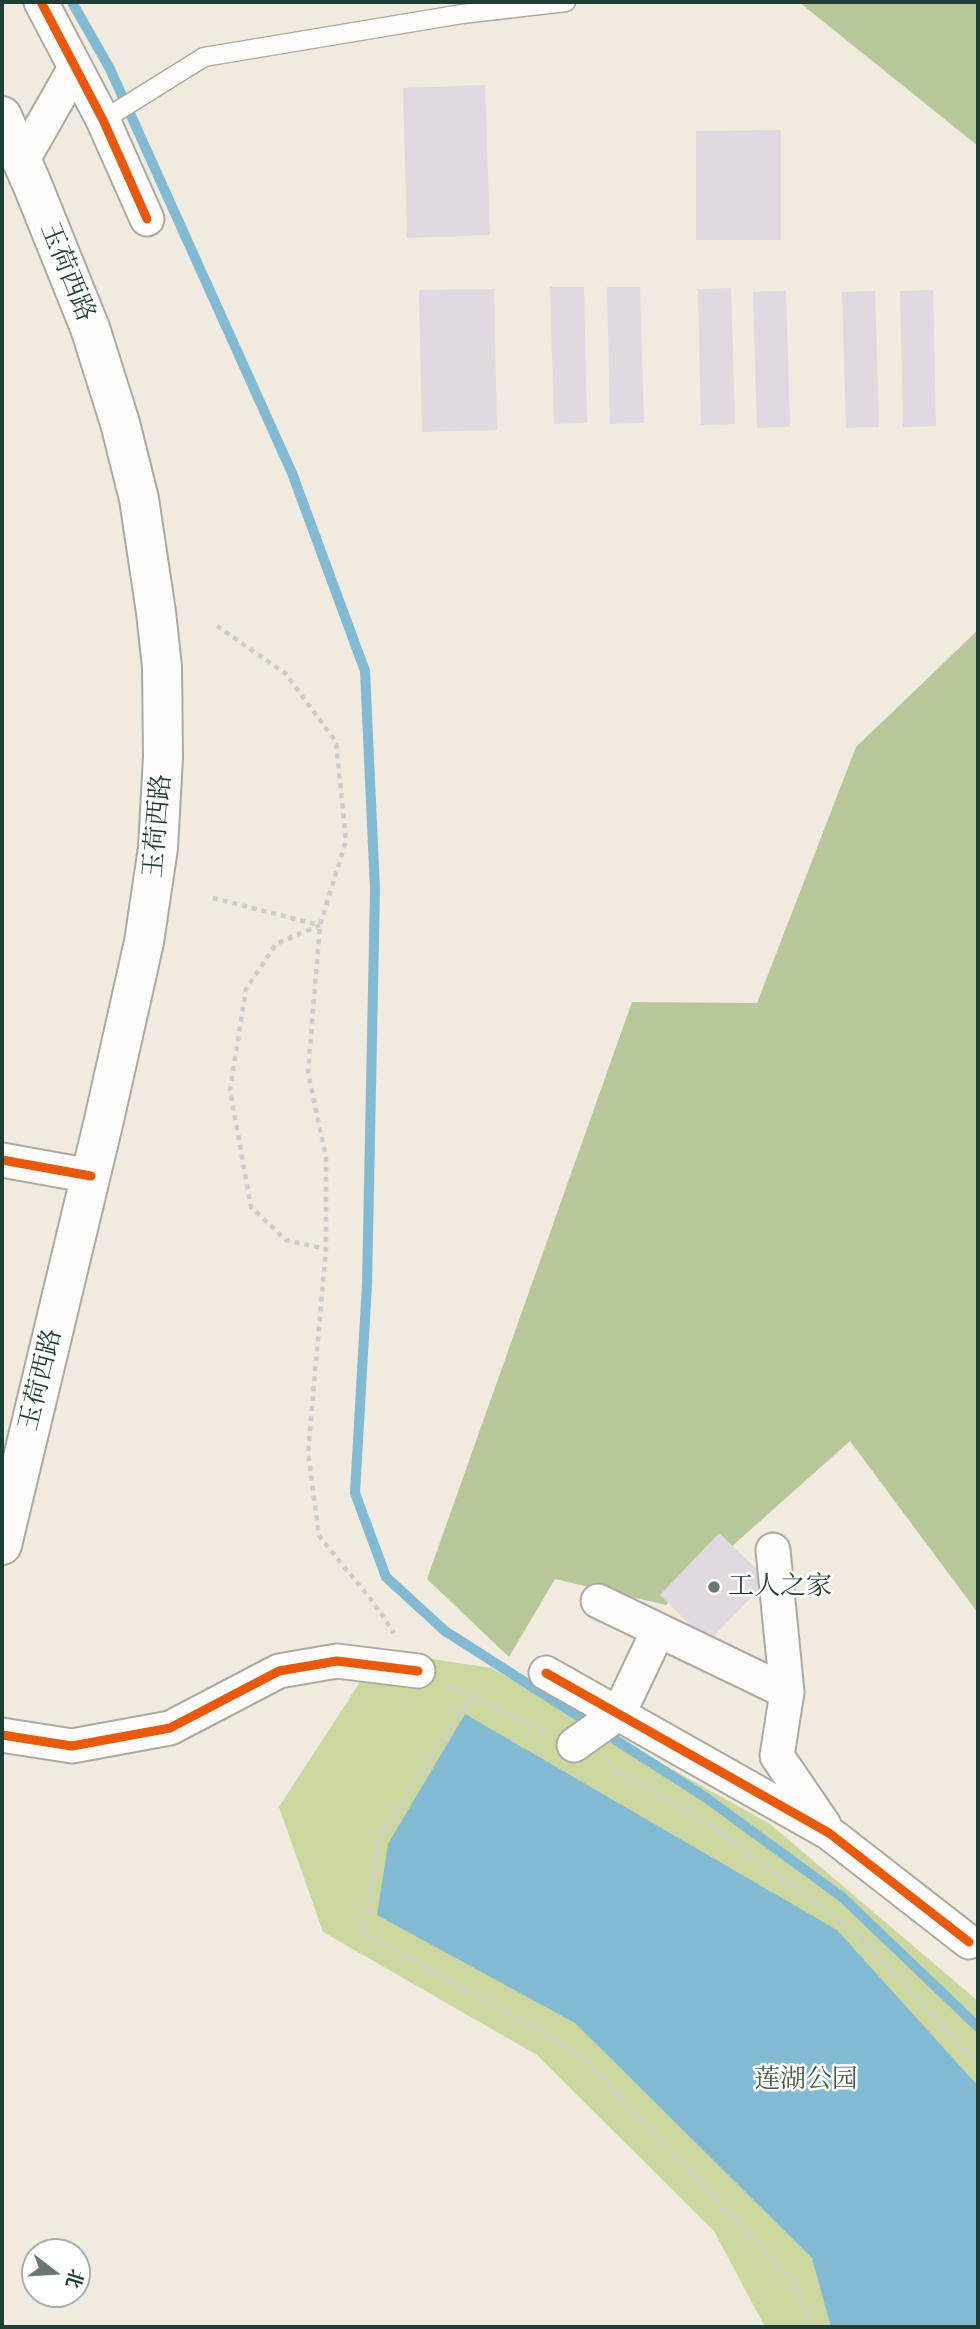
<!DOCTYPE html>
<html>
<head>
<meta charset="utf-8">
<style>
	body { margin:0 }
	#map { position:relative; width:980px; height:2329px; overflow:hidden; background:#f0eadf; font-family:"EB Garamond","Noto Serif SC",serif }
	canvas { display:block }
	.frame { position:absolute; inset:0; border:4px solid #1f3d34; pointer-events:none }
	.north { position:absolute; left:21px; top:2238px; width:70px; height:70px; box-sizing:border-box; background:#fff; border:2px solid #a5b1ae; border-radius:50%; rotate:107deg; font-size:19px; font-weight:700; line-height:28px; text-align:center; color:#1f3d34 }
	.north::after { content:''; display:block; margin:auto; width:24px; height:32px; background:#687a70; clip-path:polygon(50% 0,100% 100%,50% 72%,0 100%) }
</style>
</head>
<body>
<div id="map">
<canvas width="980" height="2329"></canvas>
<div class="frame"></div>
<div class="north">北</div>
</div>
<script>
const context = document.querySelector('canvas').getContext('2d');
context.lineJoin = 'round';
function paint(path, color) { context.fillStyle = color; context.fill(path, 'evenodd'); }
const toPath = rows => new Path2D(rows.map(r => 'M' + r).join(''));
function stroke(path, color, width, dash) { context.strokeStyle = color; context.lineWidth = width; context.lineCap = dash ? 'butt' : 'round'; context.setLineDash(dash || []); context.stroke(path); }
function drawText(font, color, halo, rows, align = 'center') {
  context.font = font + ' "EB Garamond","Noto Serif SC",serif'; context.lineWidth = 5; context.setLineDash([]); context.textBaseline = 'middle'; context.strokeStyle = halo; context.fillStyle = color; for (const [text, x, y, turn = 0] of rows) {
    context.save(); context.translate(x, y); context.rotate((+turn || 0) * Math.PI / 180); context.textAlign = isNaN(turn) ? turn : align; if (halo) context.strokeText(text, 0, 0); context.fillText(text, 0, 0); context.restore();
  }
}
paint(toPath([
	[380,1651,491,1668,770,1824,978,2001,978,2327,765,2327,714,2231,537,2055,323,1932,279,1807]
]), '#ccd69f');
paint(toPath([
	[799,2,978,2,978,146],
	[978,630,978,1613,850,1441,666,1605,555,1579,509,1657,427,1579,632,1002,757,1003,856,747]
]), '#b8c799');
paint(toPath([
	[465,1714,837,1930,978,2086,978,2327,831,2327,812,2258,575,2023,377,1915,388,1844]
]), '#82bad3');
stroke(toPath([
	[72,2,110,69,292,473,365,671,375,890,367,1284,355,1493,386,1577,445,1631,705,1797,842,1897,978,2027]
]), '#82bad3', 10);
paint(toPath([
	[485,85,490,235,407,238,403,88],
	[781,130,781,240,696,240,696,131],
	[550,287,584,287,587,423,554,424],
	[607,287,640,287,644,423,610,424],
	[731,288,735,424,701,425,698,289],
	[494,289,497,430,422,432,419,290],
	[933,290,936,426,903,427,900,291],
	[786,291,790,427,757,428,753,292],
	[875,291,879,427,846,428,842,292],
	[719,1533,768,1580,708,1642,660,1595]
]), '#e0d9e0');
const service = toPath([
	[103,120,204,57,462,14,566,2]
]);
const minor = toPath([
	[41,2,103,120,147,219],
	[22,161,75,68],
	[2,1160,91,1176],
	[773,1550,787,1692,777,1756,824,1825],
	[598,1601,787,1692],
	[546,1673,829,1833,969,1942],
	[2,1735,72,1746,170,1728,279,1671,337,1661,418,1671],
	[574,1745,619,1713,658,1631]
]);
const secondary = toPath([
	[2,116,32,184,90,328,120,423,139,499,156,612,162,667,163,757,158,848,144,942,104,1120,2,1545]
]);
stroke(service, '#aaaaa2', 21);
stroke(minor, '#aaaaa2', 37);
stroke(secondary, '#aaaaa2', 42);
stroke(toPath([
	[217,626,286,674,336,742,346,841,320,925,308,1072,326,1158,326,1249,308,1452,319,1536,373,1602,394,1633],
	[213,898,319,925],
	[320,925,276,944,246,989,230,1090,251,1207,286,1240,326,1249],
	[449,1686,545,1732],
	[471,1697,379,1838,364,1932,578,2053,799,2288,809,2327],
	[605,1764,704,1821,862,1939,978,2064]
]), '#cccdca', 4.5, [5, 5]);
stroke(service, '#fdfcfa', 18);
stroke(minor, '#fdfcfa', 33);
stroke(secondary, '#fdfcfa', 38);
stroke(toPath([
	[41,2,103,120,147,219],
	[2,1160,91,1176],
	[546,1673,829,1833,969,1942],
	[2,1735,72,1746,170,1728,279,1671,337,1661,418,1671]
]), '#e8590c', 9);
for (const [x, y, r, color] of [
	[714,1587,7,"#687a70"]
]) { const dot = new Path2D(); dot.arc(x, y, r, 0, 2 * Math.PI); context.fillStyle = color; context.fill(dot); stroke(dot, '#fff', 2.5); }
drawText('26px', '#1f3d34', '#fff', [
	["玉荷西路",67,272,68],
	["玉荷西路",158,826,-85],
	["玉荷西路",41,1380,-76]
]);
drawText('26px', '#1f3d34', '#fff', [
	["工人之家",728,1587]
], 'left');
drawText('26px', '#435f42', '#fff', [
	["莲湖公园",806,2080]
]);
</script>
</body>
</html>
